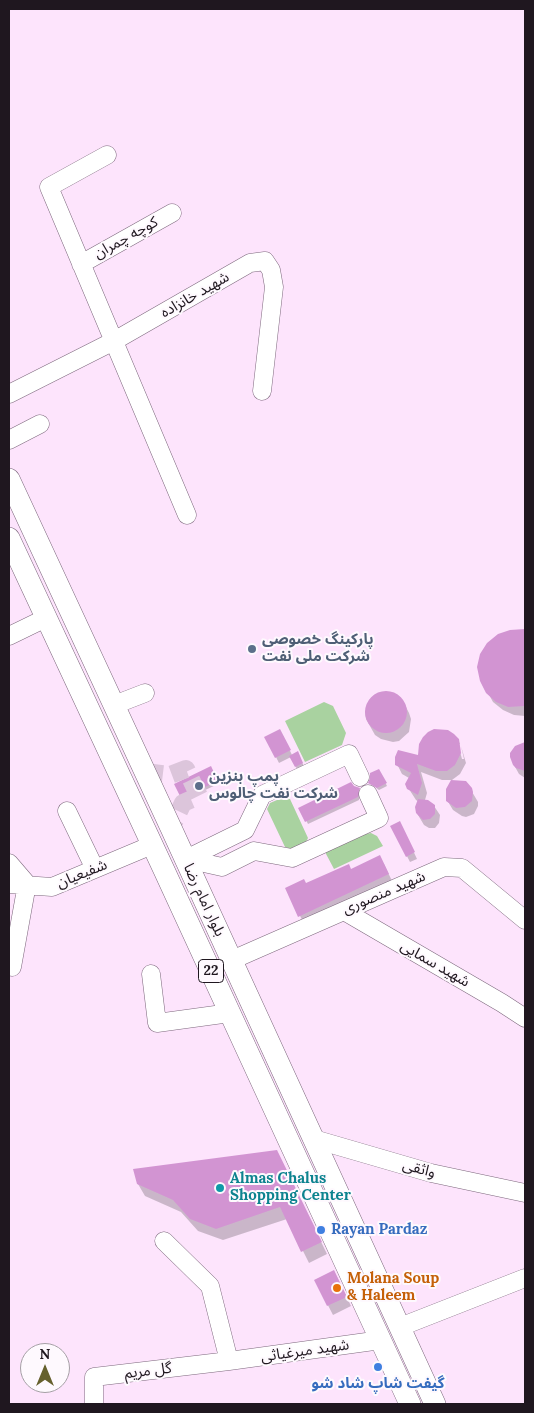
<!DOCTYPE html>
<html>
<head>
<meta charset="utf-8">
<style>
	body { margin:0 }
	#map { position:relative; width:534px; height:1413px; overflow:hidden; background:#fde4fc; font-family:Lora,serif }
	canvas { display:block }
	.frame { position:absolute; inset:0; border:10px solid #1f171f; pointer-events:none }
	.north { position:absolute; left:20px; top:1343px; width:50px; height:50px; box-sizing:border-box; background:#fef9fe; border:1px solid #a59fa5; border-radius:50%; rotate:0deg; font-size:14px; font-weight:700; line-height:20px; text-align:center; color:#1f171f }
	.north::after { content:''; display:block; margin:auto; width:18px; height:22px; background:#66612e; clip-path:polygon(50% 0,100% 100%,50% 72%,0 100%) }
</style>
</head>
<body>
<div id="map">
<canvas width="534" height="1413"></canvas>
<div class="frame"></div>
<div class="north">N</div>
</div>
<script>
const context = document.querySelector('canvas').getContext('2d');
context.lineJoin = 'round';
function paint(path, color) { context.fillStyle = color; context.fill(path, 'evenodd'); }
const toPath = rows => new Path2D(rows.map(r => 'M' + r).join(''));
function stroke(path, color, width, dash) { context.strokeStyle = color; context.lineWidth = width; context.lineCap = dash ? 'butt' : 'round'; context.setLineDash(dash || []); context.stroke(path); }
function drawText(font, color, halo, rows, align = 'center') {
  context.font = font + ' Lora,"Noto Sans Arabic",serif'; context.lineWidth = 4; context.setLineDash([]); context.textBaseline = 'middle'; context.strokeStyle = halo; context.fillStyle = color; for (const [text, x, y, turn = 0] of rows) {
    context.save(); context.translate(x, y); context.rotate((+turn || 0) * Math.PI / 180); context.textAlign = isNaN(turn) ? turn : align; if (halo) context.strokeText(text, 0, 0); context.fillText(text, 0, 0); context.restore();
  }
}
paint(toPath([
	[324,702,333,706,346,733,342,745,305,762,285,721],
	[284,797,290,799,308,838,306,842,292,849,285,847,267,809,270,803],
	[371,833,377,836,383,846,334,869,325,852,365,834]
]), '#a9d2a0');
paint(toPath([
	[522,630,525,631,525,716,514,715,503,710,493,702,481,680],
	[382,693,395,694,404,703,409,713,411,719,409,732,399,741,393,742,381,739,375,735,366,719,365,712,370,699],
	[283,736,292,755,297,753,304,766,297,769,291,757,279,763,276,757],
	[458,740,460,744,458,744,462,759,464,759,461,746,466,763,460,774,452,780,442,780,421,772,427,793,425,800,434,806,440,815,439,823,435,828,429,828,424,825,418,815,416,810,419,802,416,800,407,786,409,778,402,774,397,764],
	[524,744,525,744,525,778,519,774,514,765],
	[210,768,218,784,184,800,176,784],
	[379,770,387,786,379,790,370,783],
	[468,785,478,802,478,806,474,814,466,817,462,816,453,810,447,800],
	[354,787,359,789,360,791,359,800,308,824,300,808],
	[392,827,403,829,417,859,410,862],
	[384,864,393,883,304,924,287,889,351,870],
	[283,1164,327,1254,309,1263,287,1219,223,1240,198,1231,181,1212,145,1196,138,1184],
	[334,1271,351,1306,333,1315,315,1280]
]), '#0003');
paint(toPath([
	[525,629,525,706,508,707,496,702,486,693,480,681,477,667,480,654,487,643,498,634,510,630],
	'365 712a21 21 0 1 1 42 0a21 21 0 1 1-42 0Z',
	[280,729,291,750,275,758,264,737],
	[434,729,448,730,454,734,459,739,461,753,455,765,447,771,436,771,417,764,422,783,418,795,407,789,405,784,411,773,395,765,395,757,398,750,418,755,419,744,423,737,428,732],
	[525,742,525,771,516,768,513,765,510,757,510,753,515,746],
	[298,751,303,763,295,767,289,756],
	[211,766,218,781,181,798,174,784],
	[379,769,387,783,377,788,368,783,370,778,370,773],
	[451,780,466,781,472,788,473,792,472,801,465,807,456,808,446,801,446,789],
	[351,782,354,786,360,788,358,797,305,822,298,808],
	[418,799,428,800,435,805,435,814,430,819,423,820,416,813,415,807],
	[400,821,415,852,406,857,390,826],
	[380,855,389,874,298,917,285,888,304,879,306,883,349,864,351,869],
	[277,1150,322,1242,301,1252,280,1207,216,1229,190,1219,173,1200,137,1184,133,1169],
	[334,1270,347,1297,327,1306,314,1280]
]), '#d294d2');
stroke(toPath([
	[145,772,170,775,186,769,197,792,199,796,183,803,171,828]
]), '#dcc5db', 18, [18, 9]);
const minor = toPath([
	[107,155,49,187,187,515],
	[81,264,172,213],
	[9,394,114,341,250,263,265,261,271,270,274,287,262,391],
	[9,440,40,424],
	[9,636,46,618],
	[114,705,145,693],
	[360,777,349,754,262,795,245,830,186,859,222,867,254,851,292,858,379,818,368,794],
	[67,811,95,869],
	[9,863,27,884,12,967],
	[9,884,52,887,152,845],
	[344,911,502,1003,525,1018],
	[232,960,444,867,462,868,525,920],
	[151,974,157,1023,230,1013],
	[314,1139,431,1173,525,1193],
	[164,1241,210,1286,229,1361],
	[400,1327,525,1278],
	[94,1404,94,1377,229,1361,381,1340]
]);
const major = toPath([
	[9,479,171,828,435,1404],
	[9,538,164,870,410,1404]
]);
stroke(minor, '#7d687d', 19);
stroke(major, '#7d687d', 22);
stroke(minor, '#fff', 18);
stroke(major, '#fff', 21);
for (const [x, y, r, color] of [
	[252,649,5,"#5c6f8a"],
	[199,786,5,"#5c6f8a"],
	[220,1188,5,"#0f9aa8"],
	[321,1230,5,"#3f7fe0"],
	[337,1288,5,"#e8710a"],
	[378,1367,5,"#3f7fe0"]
]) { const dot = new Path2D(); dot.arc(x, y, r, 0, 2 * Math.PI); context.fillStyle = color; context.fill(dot); stroke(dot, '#fef9fe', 2); }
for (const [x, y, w] of [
	[211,971,25]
]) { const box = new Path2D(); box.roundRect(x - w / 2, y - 11.5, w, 23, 4); context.fillStyle = '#fef9fe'; context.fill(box); stroke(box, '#1f171f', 1); }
drawText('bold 14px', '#1f171f', null, [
	["22",211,971]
]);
drawText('15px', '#1f171f', '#fef9fe', [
	["کوچه چمران",126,238,-29],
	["شهید خانزاده",195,295,-30],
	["شفیعیان",82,874,-22],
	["شهید منصوری",384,893,-23],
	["بلوار امام رضا",204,900,65],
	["شهید سمایی",435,964,30],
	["واثقی",419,1169,15],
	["شهید میرغیاثی",305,1351,-8],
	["گل مریم",148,1371,-7]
]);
drawText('bold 15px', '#4e5e75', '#fef9fe', [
	["پارکینگ خصوصی",262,640],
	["شرکت ملی نفت",262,657],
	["پمپ بنزین",209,777],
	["شرکت نفت چالوس",209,794]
], 'left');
drawText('bold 15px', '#0d838f', '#fef9fe', [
	["Almas Chalus",230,1179],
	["Shopping Center",230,1196]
], 'left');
drawText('bold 15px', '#366cbe', '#fef9fe', [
	["Rayan Pardaz",331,1230],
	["گیفت شاپ شاد شو",378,1384,"center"]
], 'left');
drawText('bold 15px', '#c56008', '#fef9fe', [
	["Molana Soup",347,1279],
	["& Haleem",347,1296]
], 'left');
</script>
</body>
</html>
